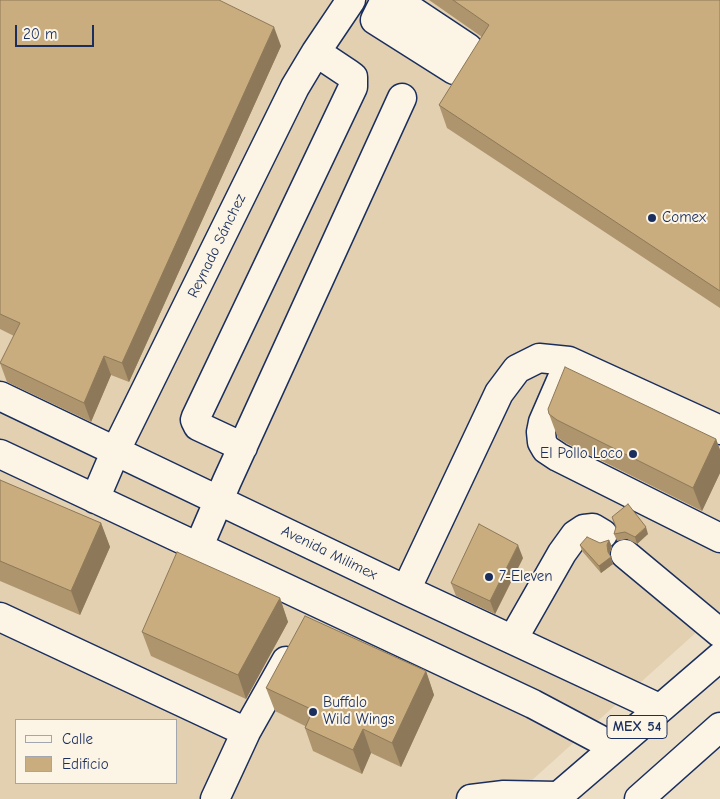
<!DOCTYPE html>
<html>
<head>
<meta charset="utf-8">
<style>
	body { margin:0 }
	#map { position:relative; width:720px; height:799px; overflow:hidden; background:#eddfc6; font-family:"Comic Neue",sans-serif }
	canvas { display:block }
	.legend { position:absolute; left:15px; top:719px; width:162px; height:65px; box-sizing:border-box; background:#fcf5e5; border:1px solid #a2a6af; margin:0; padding:6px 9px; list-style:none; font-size:15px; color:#1b2f5e }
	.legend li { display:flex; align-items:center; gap:10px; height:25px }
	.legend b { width:25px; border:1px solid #a2a6af }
	.scale { position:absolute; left:15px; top:25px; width:79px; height:22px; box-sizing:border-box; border:2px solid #1b2f5e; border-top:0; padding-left:6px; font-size:15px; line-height:18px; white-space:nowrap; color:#1b2f5e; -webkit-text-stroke:4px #fcf5e5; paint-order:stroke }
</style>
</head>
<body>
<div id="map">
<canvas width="720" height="799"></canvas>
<ul class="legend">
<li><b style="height:6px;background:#fcf5e5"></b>Calle</li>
<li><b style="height:14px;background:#caad7f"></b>Edificio</li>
</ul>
<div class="scale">20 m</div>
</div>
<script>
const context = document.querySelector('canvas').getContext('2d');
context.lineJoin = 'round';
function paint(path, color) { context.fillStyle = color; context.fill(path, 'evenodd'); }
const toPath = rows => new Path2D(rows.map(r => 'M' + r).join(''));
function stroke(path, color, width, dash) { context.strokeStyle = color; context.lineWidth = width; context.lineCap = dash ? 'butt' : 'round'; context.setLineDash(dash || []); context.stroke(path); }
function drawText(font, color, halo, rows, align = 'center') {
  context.font = font + ' "Comic Neue",sans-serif'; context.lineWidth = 4; context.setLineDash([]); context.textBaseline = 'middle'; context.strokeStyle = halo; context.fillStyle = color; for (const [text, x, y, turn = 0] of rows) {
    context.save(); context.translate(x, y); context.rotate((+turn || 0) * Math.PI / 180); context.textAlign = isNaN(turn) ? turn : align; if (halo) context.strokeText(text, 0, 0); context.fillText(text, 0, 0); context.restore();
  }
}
paint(toPath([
	[0,0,720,0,720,611,511,799,0,799],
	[16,720,176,720,176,783,16,783]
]), '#e2d0b1');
const minor = toPath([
	[385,0,375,20,454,70,468,48,396,0],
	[563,376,543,422,541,432,542,442,546,449,558,457,720,538],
	[0,396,406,590,659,708],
	[243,447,198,426,195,420,196,417,353,87,353,77,349,74,316,52],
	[0,454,533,704,614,747],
	[95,499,116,450,295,87,316,52,351,0],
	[199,546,227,481,402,98],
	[625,554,720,633],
	[406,590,499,393,517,369,539,358,569,361,720,430],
	[0,617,246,732,286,661],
	[513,639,562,553,575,535,584,529,593,528,603,534],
	[215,799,246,732],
	[471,799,504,795,558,796]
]);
const highway = toPath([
	[555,799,720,657],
	[639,799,720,727]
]);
stroke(minor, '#1b2f5e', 31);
stroke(highway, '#1b2f5e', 31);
stroke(minor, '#fcf5e5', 28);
stroke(highway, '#fcf5e5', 28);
paint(toPath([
	[0,0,281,46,129,382,111,375,91,422,7,382,0,363,14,336,0,329],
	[429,0,720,0,720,308,447,128,439,105,482,37],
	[549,414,716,439,720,450,720,473,702,511,566,443,558,438],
	[0,480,101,523,110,547,80,615,0,581],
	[616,527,648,534,637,544,627,539,617,541,614,534],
	[609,540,612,547,610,552,610,556,613,564,601,573,582,551,580,545,600,543],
	[523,558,495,614,456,596,451,583],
	[280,598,288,622,246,699,151,656,142,632],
	[426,671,434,695,401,767,371,753,362,774,313,751,305,728,305,726,275,711,266,688]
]), '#ae956d');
paint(toPath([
	[274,27,281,46,129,382,122,363],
	[104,356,111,375,91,422,84,403],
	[716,439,720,450,720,473,702,511,693,488],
	[101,523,110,547,80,615,71,591],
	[646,527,648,534,637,544,635,537],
	[609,540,612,547,610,552,610,557,611,557,613,564,601,573,599,566,608,552,607,545],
	[518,545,523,558,495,614,490,601],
	[280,598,288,622,246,699,238,675],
	[426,671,434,695,401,767,392,743],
	[363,729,371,753,362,774,353,750]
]), '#8d7959');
const building = toPath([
	[0,0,219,0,274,27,122,363,104,356,84,403,0,363,20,323,0,314,0,0],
	[453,0,720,0,720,291,439,105,489,25,453,0],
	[565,367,716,439,693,488,557,420,549,414,548,409,565,367],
	[0,480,101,523,71,591,0,561,0,480],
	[628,504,646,527,635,537,625,532,614,534,616,527,612,517,628,504],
	[479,524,518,545,490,601,451,583,479,524],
	[587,537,600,543,609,540,607,545,608,552,611,557,599,566,580,545,587,537],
	[177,552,280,598,238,675,142,632,177,552],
	[305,616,426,671,392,743,363,729,353,750,305,728,313,710,266,688,305,616]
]);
paint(building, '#caad7f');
stroke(building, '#8d7959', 1);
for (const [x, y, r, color] of [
	[652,218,5,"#1b2f5e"],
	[633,454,5,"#1b2f5e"],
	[489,577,5,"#1b2f5e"],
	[313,712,5,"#1b2f5e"]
]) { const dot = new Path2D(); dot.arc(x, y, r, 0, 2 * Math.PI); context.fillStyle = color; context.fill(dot); stroke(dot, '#fcf5e5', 2); }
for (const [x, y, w] of [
	[637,727,60]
]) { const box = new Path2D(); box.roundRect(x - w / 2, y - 11.5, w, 23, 4); context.fillStyle = '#fcf5e5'; context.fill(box); stroke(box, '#1b2f5e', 1); }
drawText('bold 14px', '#1b2f5e', null, [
	["MEX 54",637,727]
]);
drawText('15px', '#1b2f5e', '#fcf5e5', [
	["Comex",662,218],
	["El Pollo Loco",623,454,"right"],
	["7-Eleven",499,577],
	["Buffalo",323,703],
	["Wild Wings",323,720]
], 'left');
drawText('15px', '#1b2f5e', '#fcf5e5', [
	["Reynado Sánchez",217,246,-64],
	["Avenida Milimex",329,553,26]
]);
</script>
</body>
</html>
